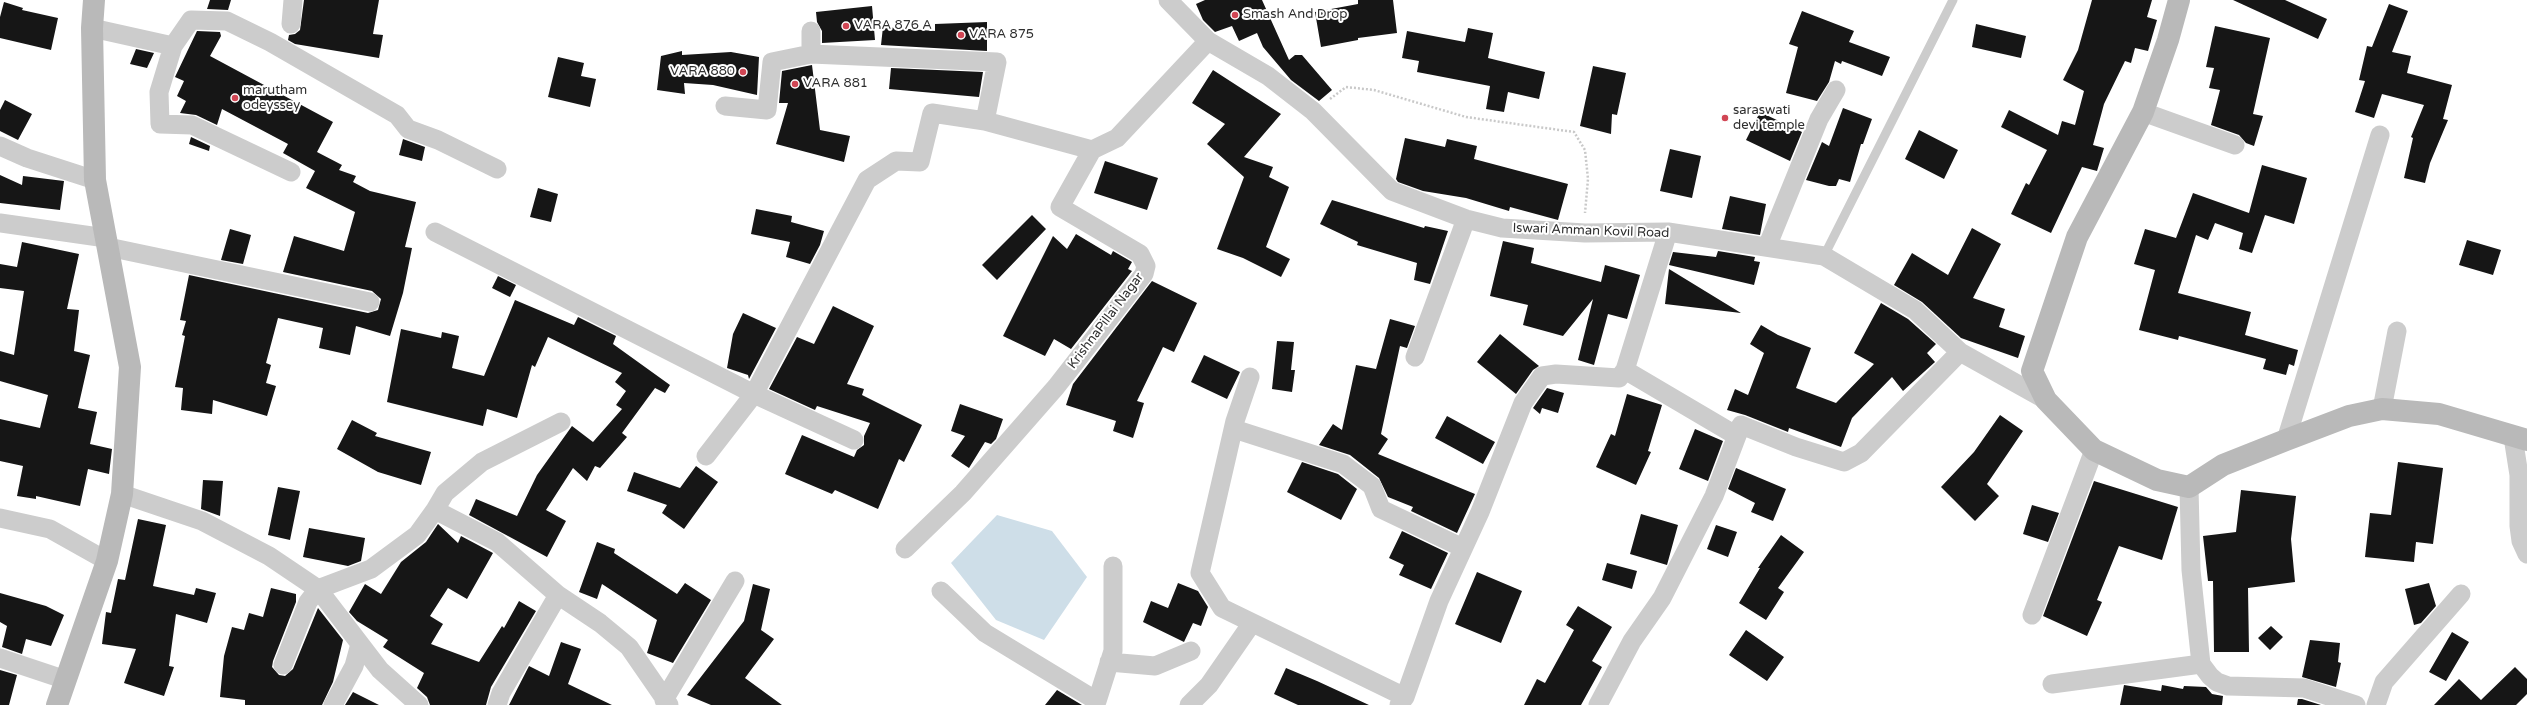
<!DOCTYPE html>
<html>
<head>
<meta charset="utf-8">
<style>
	body { margin:0 }
	canvas { display:block; background:#fff }
</style>
</head>
<body>
<canvas width="2527" height="705"></canvas>
<script>
const context = document.querySelector('canvas').getContext('2d');
context.lineJoin = 'round';
function paint(path, color) { context.fillStyle = color; context.fill(path, 'evenodd'); }
const toPath = rows => new Path2D(rows.map(r => 'M' + r).join(''));
function stroke(path, color, width, dash) { context.strokeStyle = color; context.lineWidth = width; context.lineCap = dash ? 'butt' : 'round'; context.setLineDash(dash || []); context.stroke(path); }
function drawText(font, color, halo, rows, align = 'center') {
  context.font = font + ' "Varela Round",sans-serif'; context.lineWidth = 4; context.setLineDash([]); context.textBaseline = 'middle'; context.strokeStyle = halo; context.fillStyle = color; for (const [text, x, y, turn = 0] of rows) {
    context.save(); context.translate(x, y); context.rotate((+turn || 0) * Math.PI / 180); context.textAlign = isNaN(turn) ? turn : align; if (halo) context.strokeText(text, 0, 0); context.fillText(text, 0, 0); context.restore();
  }
}
paint(toPath([
	[997,515,1052,531,1087,577,1044,640,996,620,951,563]
]), '#cedee8');
paint(toPath([
	[210,0,231,0,228,10,207,9],
	[304,0,379,0,373,34,383,35,379,58,295,44,288,40,289,35,295,34,300,30],
	[1205,0,1262,0,1289,60,1295,55,1302,55,1332,90,1319,101,1291,80,1263,47,1257,33,1239,41,1232,26,1215,32,1203,20,1196,4],
	[1358,0,1393,0,1397,33,1358,38,1358,40,1321,47,1315,12,1358,4],
	[2092,0,2152,0,2147,17,2157,20,2148,51,2135,48,2131,63,2125,61,2104,104,2093,145,2104,148,2097,171,2082,167,2051,233,2011,214,2026,183,2029,185,2047,150,2001,127,2009,110,2058,135,2062,121,2075,125,2084,91,2063,80,2078,50],
	[2233,0,2285,0,2327,19,2318,39],
	[4,2,23,8,22,10,58,18,51,50,0,38,0,17],
	[2389,4,2408,11,2392,52,2411,56,2407,73,2452,85,2443,119,2448,120,2430,163,2425,183,2404,178,2413,138,2411,137,2424,105,2382,94,2374,118,2355,112,2365,81,2359,80,2367,46,2372,47],
	[872,6,875,40,822,43,822,31,817,22,816,12],
	[1802,11,1854,31,1849,42,1890,57,1882,76,1842,61,1841,64,1835,61,1829,82,1817,101,1786,93,1798,47,1789,44],
	[987,22,987,51,881,45,883,27,935,31,935,24],
	[1976,24,2026,36,2021,58,1972,47],
	[2215,26,2270,38,2253,114,2263,116,2254,146,2246,143,2239,135,2211,125,2220,90,2209,88,2214,68,2206,67],
	[1468,28,1493,33,1488,58,1545,72,1539,99,1508,92,1504,112,1486,109,1490,86,1417,72,1419,61,1402,58,1407,31,1465,42],
	[197,31,220,32,221,36,210,56,333,122,317,152,342,165,339,170,356,176,353,182,370,191,416,202,405,247,412,248,403,293,390,336,356,326,350,355,319,348,323,328,278,318,266,363,271,365,266,383,276,386,267,416,213,400,212,414,181,410,183,388,175,387,185,336,182,335,186,321,180,320,189,275,368,313,378,310,381,299,372,291,283,272,294,236,344,251,355,212,306,188,315,171,283,153,288,144,222,109,217,125,196,115,180,113,186,101,177,96,184,81,175,77],
	[136,49,154,53,147,68,130,64],
	[682,51,682,55,731,52,759,57,757,95,713,85,684,83,685,94,657,90,661,56],
	[558,57,584,63,581,76,596,79,590,107,548,97],
	[812,65,820,130,850,136,844,162,776,144,788,103,779,103,782,71],
	[1593,66,1626,73,1617,115,1612,114,1611,134,1580,126],
	[891,68,983,72,979,97,889,89],
	[1213,70,1281,114,1244,157,1273,167,1269,177,1289,187,1266,247,1290,259,1281,277,1243,258,1217,249,1244,177,1207,144,1225,124,1192,103],
	[5,100,32,114,18,140,0,131,0,110],
	[1843,108,1872,119,1863,144,1861,144,1850,182,1839,179,1836,186,1829,186,1806,180,1822,142,1829,146],
	[1760,112,1802,132,1790,161,1746,140],
	[1919,130,1958,150,1944,179,1905,159],
	[191,137,210,146,209,151,189,144],
	[1405,138,1445,147,1447,139,1477,146,1474,159,1568,184,1558,220,1510,207,1509,211,1466,198,1423,191,1398,182,1396,179],
	[403,139,425,147,422,161,399,155],
	[1670,149,1701,156,1692,198,1660,191],
	[1105,161,1158,178,1147,210,1094,193],
	[2262,165,2307,178,2294,224,2265,215,2252,253,2239,249,2243,233,2215,223,2208,240,2196,235,2178,293,2251,312,2245,335,2298,350,2294,366,2289,364,2286,375,2263,369,2266,359,2179,336,2178,340,2139,330,2155,270,2134,264,2145,229,2176,238,2193,193,2249,213],
	[0,175,22,185,23,176,64,181,60,210,0,203],
	[538,188,558,194,551,222,530,217],
	[1730,196,1766,204,1760,235,1722,229],
	[1332,200,1424,228,1425,226,1448,231,1430,284,1414,280,1417,263,1357,245,1358,242,1320,224],
	[756,209,792,216,791,222,824,231,820,245,810,264,786,257,790,242,751,234],
	[1032,215,1046,229,997,280,982,265],
	[1972,228,2001,244,1973,298,2005,309,1999,327,2025,336,2018,358,1961,338,1922,302,1894,285,1912,253,1948,275],
	[230,229,251,235,243,264,221,260],
	[1076,234,1111,255,1113,251,1132,262,1128,269,1132,271,1071,349,1054,339,1045,356,1003,336,1053,236,1067,249],
	[2467,240,2501,250,2493,275,2459,265],
	[1503,241,1534,248,1531,263,1601,282,1605,265,1640,275,1627,319,1608,314,1594,365,1578,360,1593,299,1563,336,1523,325,1528,305,1490,296],
	[22,242,79,254,67,309,79,310,74,351,90,355,78,408,97,412,90,444,112,449,109,474,88,469,80,506,36,496,36,499,17,496,23,466,0,461,0,419,40,428,48,395,0,381,0,351,14,355,24,291,0,288,0,264,17,267],
	[1718,251,1755,257,1754,261,1760,262,1754,285,1669,265,1673,252,1716,257],
	[1669,269,1741,313,1665,304],
	[498,276,516,285,510,297,492,288],
	[1152,281,1197,303,1174,352,1163,347,1137,401,1144,403,1133,438,1113,431,1116,421,1066,405,1073,384],
	[515,300,574,325,578,317,616,336,613,344,670,385,665,393,655,388,622,433,627,437,600,468,595,466,587,481,573,468,546,510,566,521,547,557,469,515,476,499,517,516,537,475,572,426,593,442,622,409,616,405,626,391,615,382,622,373,548,337,535,367,532,365,517,418,487,409,483,426,387,402,401,329,441,338,442,332,459,336,452,368,484,376],
	[1881,303,1908,319,1936,344,1927,353,1935,362,1903,391,1892,377,1852,418,1841,447,1789,428,1788,432,1745,415,1727,410,1735,389,1748,395,1764,353,1750,344,1761,325,1778,335,1811,348,1796,388,1836,403,1874,364,1854,353],
	[833,306,874,326,847,384,864,389,862,395,922,425,904,462,899,459,878,509,835,490,832,494,785,474,802,435,854,457,857,450,864,445,864,436,870,423,817,406,815,410,769,389,797,337,814,344],
	[743,313,776,328,749,379,748,375,727,368,733,334],
	[1390,319,1415,326,1407,348,1400,346,1381,434,1388,439,1378,454,1475,494,1457,533,1411,511,1413,507,1388,497,1379,478,1350,455,1319,445,1333,424,1342,430,1356,365,1376,369],
	[1500,334,1539,366,1533,370,1516,394,1477,362],
	[1277,341,1294,342,1291,370,1295,370,1292,392,1272,389],
	[1204,355,1240,372,1227,399,1191,382],
	[1547,388,1564,393,1558,413,1542,408,1540,414,1533,408],
	[1627,394,1662,405,1648,451,1651,452,1636,485,1596,467,1611,434,1615,436],
	[960,404,1003,419,996,439,991,444,985,442,969,468,951,456,965,436,951,431],
	[2000,415,2023,431,1987,484,1999,496,1975,521,1941,487,1974,452],
	[1447,416,1495,442,1483,464,1435,438],
	[352,420,377,433,375,436,431,452,421,485,378,472,337,449],
	[1695,429,1723,441,1708,481,1679,469],
	[1302,462,1338,474,1357,489,1341,520,1287,492],
	[2398,462,2443,468,2433,544,2416,542,2414,562,2365,557,2370,513,2391,515],
	[696,466,718,482,684,529,662,513,667,505,627,491,634,472,680,488],
	[1736,468,1786,489,1773,521,1751,512,1755,503,1728,489],
	[203,480,223,481,220,516,201,509],
	[2094,481,2178,507,2162,560,2119,546,2097,600,2102,602,2087,636,2043,616],
	[278,487,300,491,290,540,268,535],
	[2241,490,2296,496,2291,539,2295,582,2248,588,2249,652,2214,652,2213,581,2208,581,2203,536,2236,532],
	[2032,505,2059,513,2048,542,2023,534],
	[1641,514,1678,525,1667,565,1630,554],
	[138,519,166,525,153,586,194,595,196,588,216,593,207,623,176,614,169,666,174,667,164,696,124,683,136,649,102,644,106,612,111,613,118,579,125,580],
	[438,524,458,543,461,536,493,553,467,599,448,588,430,616,443,624,431,644,479,662,502,626,504,628,519,601,536,611,491,687,486,705,430,705,427,697,417,688,424,673,383,647,388,640,357,621,349,612,365,584,381,594,401,562,426,542],
	[1716,525,1737,532,1728,557,1707,549],
	[309,528,365,538,361,561,348,566,303,557],
	[1402,531,1448,553,1431,589,1399,575,1404,565,1389,558],
	[1781,535,1804,552,1778,588,1784,592,1766,620,1739,603,1760,568,1758,568],
	[597,542,615,549,614,553,677,594,685,583,711,600,673,663,647,653,657,620,602,584,597,599,579,592],
	[1607,563,1637,571,1632,589,1602,580],
	[1477,572,1522,591,1501,643,1455,624],
	[1178,583,1198,591,1208,607,1201,626,1193,623,1184,642,1143,622,1151,601,1168,608],
	[2429,583,2436,606,2421,623,2414,625,2405,589],
	[753,584,770,589,761,630,774,639,745,678,782,705,711,705,687,695,744,621],
	[271,588,296,594,296,602,273,661,272,667,279,675,285,676,293,669,318,608,343,640,333,682,322,705,245,705,245,700,220,697,224,656,232,627,244,630,249,613,263,617],
	[0,593,46,606,64,615,51,646,26,639,22,654,2,647,7,626,0,622],
	[1578,606,1612,627,1592,661,1602,667,1581,705,1524,705,1537,679,1545,683,1574,630,1566,625],
	[2271,626,2283,637,2270,650,2258,638],
	[1746,630,1784,657,1767,681,1729,655],
	[2452,632,2469,642,2446,681,2429,672],
	[2310,640,2340,643,2338,662,2341,663,2336,687,2302,677],
	[561,642,581,649,568,684,612,705,509,705,529,666,549,676],
	[2515,667,2527,679,2527,694,2516,705,2434,705,2459,679,2481,700],
	[1286,668,1317,681,1369,705,1298,705,1274,694],
	[0,670,17,675,9,705,0,705],
	[2124,685,2161,691,2162,685,2183,689,2184,686,2206,687,2212,694,2223,696,2222,705,2120,705],
	[1057,690,1082,705,1045,705],
	[353,692,379,705,345,705],
	[2298,699,2302,699,2321,705,2297,705]
]), '#161616');
stroke(toPath([
	[1330,99,1346,87,1374,90,1466,117,1574,132,1585,150,1588,179,1585,213]
]), '#c9c9c9', 2.5, [2, 2]);
stroke(toPath([
	[1824,256,1953,0]
]), '#ccc', 9);
stroke(toPath([
	[1168,0,1208,41,1268,76,1313,111,1392,191,1466,219,1502,228,1585,233,1668,232,1824,256,1915,310,1960,352,2046,400],
	[291,24,293,0],
	[92,28,173,46,191,20,227,21,270,42,397,115,408,129,438,140,497,169],
	[811,31,811,54,997,62,985,121],
	[173,46,159,92,160,124,192,125,291,172],
	[725,106,767,110,772,62,811,54],
	[2143,112,2235,145],
	[0,146,27,158,95,180],
	[0,223,106,238],
	[435,232,754,394,854,440],
	[108,247,370,302],
	[1767,247,1819,119,1836,90],
	[1415,357,1466,219],
	[1625,370,1737,436],
	[1250,377,1235,421,1200,573,1222,608,1405,697],
	[2382,409,2397,331],
	[1234,429,1343,464,1372,486,1381,509,1463,548],
	[2513,437,2519,475,2519,526,2521,541,2527,554],
	[2286,440,2380,135],
	[706,456,754,394,867,180,896,161,920,162,932,113,985,121,1092,150],
	[2189,487,2191,570,2201,664,2210,676,2217,682,2228,686,2304,688,2356,705],
	[122,494,202,521,269,556,318,589,371,569,417,535,435,510,497,542,558,595,600,623,629,647,669,705],
	[435,510,445,493,482,462,561,422],
	[0,518,50,529,107,561],
	[905,549,963,493,1056,387,1144,274,1146,266,1140,254,1060,207,1092,150,1117,138,1208,41],
	[941,591,985,633,1097,701,1113,651,1113,566],
	[2032,615,2094,450],
	[0,658,66,680],
	[1109,662,1155,666,1191,651],
	[283,665,308,602,318,589,380,670,419,705],
	[2052,684,2201,664],
	[664,700,735,581],
	[333,705,354,666,360,644],
	[497,705,501,693,558,595],
	[1189,705,1209,685,1252,623],
	[1399,705,1405,697,1439,601,1480,512,1523,403,1542,376,1556,374,1619,378,1625,370,1668,232],
	[1598,705,1632,641,1662,598,1714,496,1741,425,1796,447,1844,462,1861,453,1960,352],
	[2376,705,2384,682,2461,594]
]), '#ccc', 19);
stroke(toPath([
	[2179,0,2168,40,2143,112,2077,237,2032,371,2046,400,2094,450,2157,480,2189,487,2223,465,2286,440,2349,416,2382,409,2439,414,2527,440],
	[57,705,107,561,122,494,130,367,95,180,92,28,94,0]
]), '#b9b9b9', 22);
for (const [x, y, r, color] of [
	[1235,15,4,"#d14654"],
	[846,26,4,"#d14654"],
	[961,35,4,"#d14654"],
	[743,72,4,"#d14654"],
	[795,84,4,"#d14654"],
	[235,98,4,"#d14654"],
	[1725,118,4,"#d14654"]
]) { const dot = new Path2D(); dot.arc(x, y, r, 0, 2 * Math.PI); context.fillStyle = color; context.fill(dot); stroke(dot, '#fff', 1.5); }
drawText('13px', '#2f2f2f', '#fff', [
	["Smash And Drop",1243,15],
	["VARA 876 A",854,26],
	["VARA 875",969,35],
	["VARA 880",735,72,"right"],
	["VARA 881",803,84],
	["marutham",243,91],
	["odeyssey",243,106],
	["saraswati",1733,111],
	["devi temple",1733,126]
], 'left');
drawText('13px', '#2f2f2f', '#fff', [
	["Iswari Amman Kovil Road",1591,231,2],
	["KrishnaPillai Nagar",1106,321,-53]
]);
</script>
</body>
</html>
